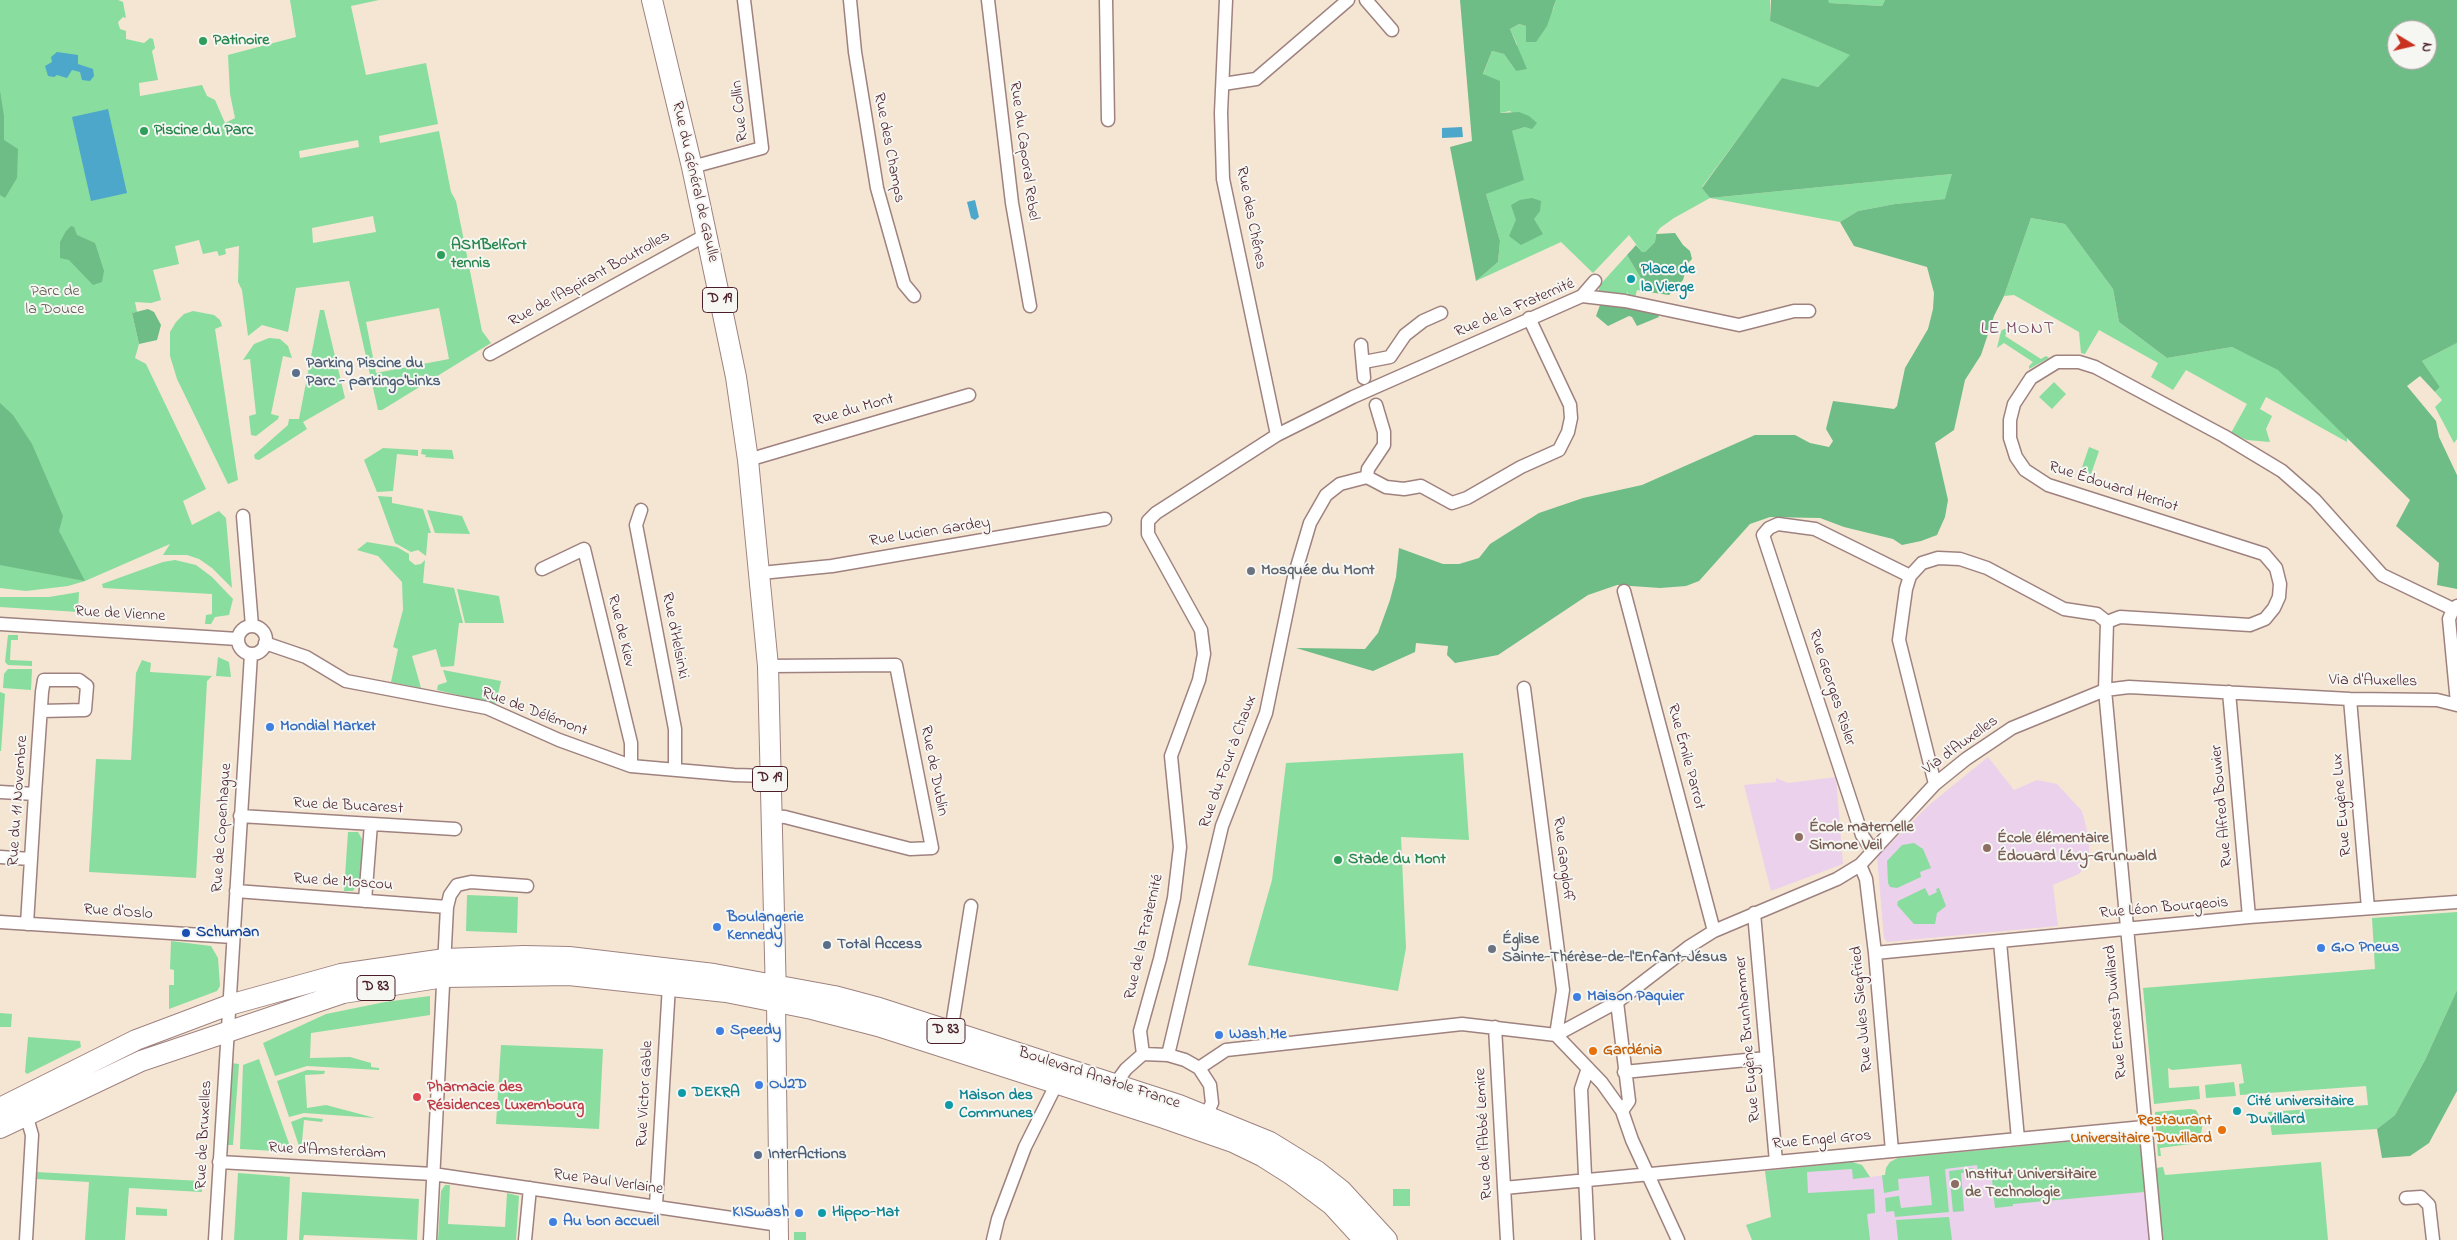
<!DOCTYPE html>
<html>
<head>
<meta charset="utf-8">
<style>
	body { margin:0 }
	#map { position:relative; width:2457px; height:1240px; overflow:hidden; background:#f4e6d3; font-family:"Indie Flower",sans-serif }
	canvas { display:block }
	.north { position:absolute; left:2387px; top:20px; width:50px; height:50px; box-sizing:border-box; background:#f6f6f2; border:1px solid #b1a0a2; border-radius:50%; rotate:99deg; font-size:14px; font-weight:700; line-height:20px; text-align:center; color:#4a1f2b }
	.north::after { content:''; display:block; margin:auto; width:18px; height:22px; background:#c8321e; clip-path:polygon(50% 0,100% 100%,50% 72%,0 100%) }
</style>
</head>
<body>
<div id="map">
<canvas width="2457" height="1240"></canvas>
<div class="north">N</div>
</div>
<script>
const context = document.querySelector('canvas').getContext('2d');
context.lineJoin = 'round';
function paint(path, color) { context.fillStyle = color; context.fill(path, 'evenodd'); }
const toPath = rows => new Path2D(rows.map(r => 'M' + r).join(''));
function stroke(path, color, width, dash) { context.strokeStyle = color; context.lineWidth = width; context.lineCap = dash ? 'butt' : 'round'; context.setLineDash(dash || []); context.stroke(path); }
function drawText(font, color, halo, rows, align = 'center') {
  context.font = font + ' "Indie Flower",sans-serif'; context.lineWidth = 4; context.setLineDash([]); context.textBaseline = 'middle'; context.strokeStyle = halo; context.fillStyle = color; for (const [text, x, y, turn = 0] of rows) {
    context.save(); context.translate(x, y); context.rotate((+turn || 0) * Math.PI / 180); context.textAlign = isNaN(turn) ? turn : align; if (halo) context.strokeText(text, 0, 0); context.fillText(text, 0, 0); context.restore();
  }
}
paint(toPath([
	[1988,757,2014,790,2037,780,2057,784,2082,811,2089,838,2089,854,2084,867,2079,874,2053,885,2058,926,1887,942,1884,938,1877,857,1929,805],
	[1836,777,1843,864,1771,891,1744,785,1776,782,1776,778,1788,783],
	[2129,1136,2137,1140,2143,1151,2149,1240,1752,1240,1746,1225,1771,1217,1765,1171,1852,1162,1862,1165,1870,1177,1885,1175,1886,1168,1890,1162,1898,1158]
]), '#ebd1eb');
paint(toPath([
	[0,0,118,0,123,2,126,18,123,17,118,22,120,29,126,31,126,39,144,43,150,38,153,39,155,48,152,51,158,80,139,83,140,96,202,85,207,96,215,100,225,123,235,118,230,94,228,55,296,37,290,0,379,0,351,6,366,75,426,63,438,124,379,136,380,143,439,131,451,192,456,201,482,331,491,343,382,410,378,410,349,281,296,288,288,332,262,325,248,336,242,290,238,282,239,246,225,249,226,254,219,256,217,251,203,254,199,240,175,246,179,264,153,270,161,300,151,303,135,302,137,312,132,313,139,344,135,358,146,364,206,489,183,501,192,525,219,511,226,518,232,588,212,568,199,559,187,555,163,555,170,544,85,581,68,586,26,591,0,588],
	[358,140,359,147,300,158,299,151],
	[373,216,376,232,313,243,312,228],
	[439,308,449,359,376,373,366,322],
	[1556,0,1770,0,1770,21,1851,55,1818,87,1782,79,1702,187,1710,198,1952,174,2457,303,1946,199,1895,204,1858,211,1840,222,1710,198,1674,218,1660,228,1656,234,1655,242,1645,252,1642,252,1629,235,1593,273,1561,242,1476,281,1498,262,1500,241,1486,194,1512,131,1525,127,1510,111,1500,113,1483,75,1492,51,1504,54,1516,71,1517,44,1510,29,1519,24,1526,26,1553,10],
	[1828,0,1885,0,1882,6,1828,3],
	[2031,218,2065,224,2113,289,2119,322,2167,358,2232,347,2278,369,2347,436,2347,442,2266,397,2260,409,2272,416,2266,429,2270,442,2247,440,2231,433,2247,404,2186,370,2173,390,2151,377,2158,363,2099,330,2085,354,2081,353,2079,332,2014,295,2004,296],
	[1627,255,1649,292,1637,290,1635,298,1627,297,1628,291,1625,297,1599,292,1599,286],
	[320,310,324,310,345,398,303,422,307,429,259,460,255,459,254,455,288,425,289,419,299,419],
	[193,311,214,315,220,320,222,326,215,329,238,480,228,484,177,379,170,356,170,332,176,322,184,314],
	[2004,329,2009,329,2005,336,2041,359,2046,356,2049,358,2029,369,2029,366,2033,362,2004,343,1997,348,2001,331],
	[269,338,280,339,288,346,292,358,283,356,271,414,279,416,278,419,256,436,251,435,249,416,256,414,250,359,243,360,254,344],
	[2457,343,2457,439,2454,443,2435,407,2442,400,2435,392,2440,387,2422,361],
	[2054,382,2066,394,2052,409,2039,397],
	[2089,447,2099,451,2089,480,2079,476],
	[383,448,418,450,418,456,397,454,393,491,377,492,364,460],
	[422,449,452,450,454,459,425,457,426,455,421,454],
	[378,496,392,497,392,503,423,509,431,533,428,533,426,556,418,550,411,552,395,543],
	[427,510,462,516,470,534,435,533],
	[367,542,397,547,409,554,409,560,415,565,421,564,425,560,423,583,454,588,463,623,459,623,454,666,441,667,436,649,412,656,421,688,391,682,398,649,393,647,403,610,402,582,378,556,357,550],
	[175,560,196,565,212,577,233,599,229,615,215,617,211,624,205,624,206,615,212,614,212,594,103,588,102,584,163,562],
	[457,589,499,596,504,623,465,623],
	[79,592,78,612,0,607,0,597,49,597],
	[8,635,18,635,18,640,11,640,10,660,32,661,32,666,8,665,5,662],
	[218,657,229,662,231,677,216,676],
	[142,660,151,663,150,672,212,676,207,681,196,878,89,872,96,759,131,760,136,673],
	[8,669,32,669,31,690,3,688,4,674],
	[443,670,501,681,496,704,437,690,438,685,447,682],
	[0,692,5,694,1,751,0,751],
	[1463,753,1469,840,1401,837,1406,948,1398,991,1248,965,1272,880,1286,763],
	[348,832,358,832,362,839,360,882,353,891,344,891],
	[1914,843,1923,849,1931,868,1920,872,1921,877,1897,888,1890,887,1888,883,1887,861,1902,845],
	[1925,888,1929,896,1937,892,1936,889,1939,888,1946,906,1937,913,1935,924,1914,924,1897,905,1898,901],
	[467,895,518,897,517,933,466,931],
	[2457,912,2457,990,2425,1060,2395,1115,2377,1129,2272,1135,2268,1112,2368,1105,2366,1086,2240,1095,2239,1084,2244,1083,2241,1064,2172,1070,2168,1068,2169,1088,2199,1086,2200,1099,2154,1104,2143,988,2375,969,2372,918],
	[171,941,211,946,218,958,220,986,217,991,169,1009,169,985,174,985,174,970,170,969],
	[430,996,430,1015,311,1033,310,1058,350,1057,371,1063,371,1067,379,1068,379,1070,307,1066,275,1076,263,1043,326,1014,385,1002],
	[0,1013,12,1014,11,1027,0,1027],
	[28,1037,80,1041,81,1047,27,1074,25,1072],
	[501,1045,603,1049,599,1129,496,1124],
	[259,1059,292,1152,240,1149,243,1065],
	[231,1063,239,1064,233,1145,226,1145],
	[307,1070,325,1071,324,1074,305,1075,307,1108,326,1105,375,1118,304,1113,289,1117,277,1081],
	[2234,1082,2236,1096,2206,1098,2205,1085],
	[2190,1109,2196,1110,2203,1123,2199,1143,2160,1148,2161,1156,2158,1156,2155,1112],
	[304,1117,323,1119,322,1122,304,1120,301,1152,291,1122],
	[2129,1136,2137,1140,2143,1151,2144,1192,2013,1204,2013,1206,1995,1208,1991,1170,1978,1171,1977,1165,1945,1169,1949,1212,1895,1217,1894,1211,1886,1212,1885,1198,1899,1196,1901,1208,1932,1205,1929,1176,1898,1179,1899,1190,1884,1193,1882,1175,1885,1175,1886,1168,1890,1162,1898,1158],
	[1852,1162,1862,1165,1870,1177,1853,1179,1852,1169,1807,1172,1808,1193,1874,1189,1875,1213,1867,1214,1870,1240,1752,1240,1746,1225,1771,1217,1765,1171],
	[2321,1162,2328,1240,2162,1240,2156,1168,2163,1167,2165,1175],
	[1973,1168,1974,1172,1961,1173,1964,1211,1953,1212,1949,1171],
	[36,1172,201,1181,202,1192,129,1188,125,1240,85,1240,89,1182,36,1179],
	[238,1173,290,1177,287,1240,234,1240],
	[445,1185,450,1185,448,1224,505,1227,507,1193,519,1196,516,1240,438,1240,441,1191],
	[1393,1189,1410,1189,1410,1206,1393,1206],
	[302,1192,419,1199,417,1240,304,1235,303,1240,299,1240],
	[136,1207,167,1209,167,1216,136,1215],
	[1949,1217,1952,1240,1898,1240,1896,1220],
	[794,1232,806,1232,806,1240,794,1240]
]), '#89dd9f');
paint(toPath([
	[1460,0,1556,0,1547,26,1536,42,1526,42,1526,26,1519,24,1510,29,1527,69,1516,71,1504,54,1492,51,1483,74,1500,81,1500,113,1519,112,1529,116,1537,123,1532,129,1525,127,1512,131,1524,180,1486,194,1500,241,1498,262,1476,281,1450,147,1472,141],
	[1771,0,1828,0,1829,3,1882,6,1885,0,2457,0,2457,343,2422,361,2440,387,2435,392,2420,376,2407,386,2436,421,2439,437,2457,475,2457,589,2437,585,2439,563,2396,526,2410,500,2278,370,2232,347,2167,358,2119,322,2113,289,2065,224,2031,218,2004,296,1994,316,1981,355,1965,380,1954,430,1935,443,1948,500,1945,517,1937,535,1921,541,1902,545,1893,539,1844,527,1820,518,1770,517,1750,524,1699,581,1686,586,1660,588,1617,585,1588,595,1498,655,1455,663,1447,655,1448,646,1416,643,1415,652,1373,671,1296,648,1365,649,1378,633,1390,600,1396,577,1399,548,1443,564,1459,564,1479,558,1490,544,1539,513,1583,498,1642,485,1755,435,1795,435,1810,443,1829,447,1833,441,1826,429,1833,401,1894,409,1897,406,1905,368,1928,329,1933,309,1934,293,1927,267,1854,246,1840,222,1858,211,1895,204,1945,199,1952,174,1710,198,1702,188,1782,78,1818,87,1850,55,1770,21],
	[2397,30,2427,30,2427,60,2397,60],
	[0,91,4,116,4,140,18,149,17,178,5,198,0,195],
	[1532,198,1541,201,1540,211,1534,219,1543,234,1521,245,1509,236,1516,220,1511,205,1520,200],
	[71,226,74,227,77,235,95,243,104,271,102,282,93,285,69,260,60,258,60,242,66,231],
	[1675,233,1683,245,1690,251,1692,259,1682,269,1685,273,1683,280,1669,295,1649,292,1627,255,1636,245,1642,252,1645,252,1655,242,1656,234],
	[1607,302,1657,313,1659,317,1637,326,1632,317,1629,316,1608,326,1596,316,1600,305],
	[148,309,154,312,161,325,157,340,139,344,132,313],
	[0,403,13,415,32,444,63,516,59,531,85,581,0,565],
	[2457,990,2457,1091,2429,1143,2410,1156,2382,1158,2377,1129,2395,1115,2425,1060]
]), '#6ebc86');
paint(toPath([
	[57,52,78,55,78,64,93,69,94,76,90,81,82,80,80,72,72,70,67,78,57,75,54,77,48,76,45,66,52,62,51,57],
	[108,109,127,193,91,201,72,117],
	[1462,127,1463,137,1442,138,1442,128],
	[975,200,979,217,975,220,971,218,967,202]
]), '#4da7cb');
const street = toPath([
	[850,0,855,52,877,188,904,284,914,296],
	[988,0,1012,203,1030,306],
	[1106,0,1108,120],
	[1226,0,1221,113,1223,179,1277,435],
	[1366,0,1392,30],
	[1223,84,1256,79,1348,0],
	[692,167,762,148,744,0],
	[1582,296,1595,281],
	[1361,345,1364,378],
	[490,354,706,235],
	[1364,362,1390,357,1405,335,1423,321,1441,313],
	[748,460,969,395],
	[1367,477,1368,469,1384,445,1384,432,1376,405],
	[641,510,636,525,675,729,675,770],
	[243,516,252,626],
	[542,569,584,549,631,743,631,766],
	[761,573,832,566,1105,519],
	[1624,591,1714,931],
	[2457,606,2453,609,2449,619,2457,703],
	[2107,622,2120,617,2250,625,2265,619,2274,608,2279,597,2280,584,2276,568,2264,554,2048,485,2025,470,2016,457,2010,438,2010,420,2014,404,2031,378,2057,362,2079,362,2095,367,2224,436,2282,471,2315,500,2382,575,2453,609],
	[2107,622,2105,690,2156,1240],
	[0,624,238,639],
	'238 640a14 14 0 1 1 28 0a14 14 0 1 1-28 0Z',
	[265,643,306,657,346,681,487,708,559,740,631,766,734,775,770,776],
	[768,666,896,665,932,848,910,849,785,817,771,816],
	[1524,688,1563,990,1556,1035],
	[2229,692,2249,917],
	[2350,699,2368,908],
	[1935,784,1899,640,1906,589,1910,576,1922,563,1938,558,1960,559,1987,568,2064,609,2097,614,2107,622],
	[0,792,35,794],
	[240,816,455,829],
	[1872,850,1862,835,1763,535,1769,528,1778,524,1815,529,1910,576],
	[0,857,31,859],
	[1860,865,1866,879,1875,953,1892,1151],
	[236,891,447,907,450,895,457,885,471,882,527,886],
	[365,901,371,824],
	[1754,913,1776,1162],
	[0,922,233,937],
	[27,924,35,794,42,692,44,680,79,680,87,686,85,710,41,711],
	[2000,942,2018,1139],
	[1875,953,2249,917,2457,902],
	[1617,1002,1629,1101,1622,1111],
	[1495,1027,1507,1240],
	[951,1032,971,906],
	[1556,1035,1617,1002,1690,946,1714,931,1837,879,1860,865,1935,784,1966,759,2012,728,2105,690,2129,687,2350,699,2437,700,2457,705],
	[1143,1054,1140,1031,1160,959,1174,898,1180,847,1171,756,1199,680,1204,654,1201,630,1148,534,1148,521,1156,513,1277,435,1353,397,1582,296,1625,301,1739,325,1794,311,1809,311],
	[1168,1055,1222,826,1266,713,1294,577,1310,523,1326,495,1340,484,1367,477,1386,487,1404,489,1421,486,1452,503,1467,498,1521,467,1559,450,1568,432,1571,418,1570,405,1529,318],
	[1199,1068,1226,1050,1462,1024,1556,1035,1602,1083,1622,1111,1632,1140,1678,1240],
	[1588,1068,1581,1089,1588,1240],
	[1624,1072,1767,1058],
	[1114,1089,1115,1084,1126,1069,1143,1054,1168,1055,1185,1060,1199,1068,1210,1085,1212,1103,1206,1115,1199,1119],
	[219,1162,433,1174,779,1225],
	[1504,1188,2144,1127],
	[2406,1198,2421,1197,2429,1205,2433,1240],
	[656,1205,669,985],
	[26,1240,32,1135,26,1114],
	[215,1240,251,654],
	[430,1240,447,907],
	[525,1240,530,1188],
	[993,1240,998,1219,1025,1147,1057,1083]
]);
const secondary = toPath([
	[776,1002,779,1240]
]);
const primary = toPath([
	[652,0,692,167,719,295,736,377,748,460,768,666,776,998],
	[0,1108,136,1040,229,1005,341,974,445,959,524,956,569,957,714,974,834,996,879,1008,1179,1105,1270,1142,1317,1171,1341,1190,1387,1240],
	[0,1128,141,1061,343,993,444,977,569,975,726,992,812,1009,878,1026,1164,1118,1233,1142,1262,1156,1292,1175,1332,1205,1364,1240]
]);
stroke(street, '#9f827f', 15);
stroke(secondary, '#9f827f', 20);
stroke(primary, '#9f827f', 22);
stroke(street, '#fff', 12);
stroke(secondary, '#fff', 18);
stroke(primary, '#fff', 20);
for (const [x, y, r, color] of [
	[203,41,5,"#2e9e5b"],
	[144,131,5,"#2e9e5b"],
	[441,255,5,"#2e9e5b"],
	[1631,279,5,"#0f9aa8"],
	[296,373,5,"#5c6f8a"],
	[1251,571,5,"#6b7280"],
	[270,727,5,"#3f7fe0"],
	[1799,837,5,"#8d6e63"],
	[1987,848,5,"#8d6e63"],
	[1338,860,5,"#2e9e5b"],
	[717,927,5,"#3f7fe0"],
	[186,933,5,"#1a4fb4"],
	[827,945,5,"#5c6f8a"],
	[2321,948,5,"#3f7fe0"],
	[1492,949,5,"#6b7280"],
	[1577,997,5,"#3f7fe0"],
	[720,1031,5,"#3f7fe0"],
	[1219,1035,5,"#3f7fe0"],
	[1593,1051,5,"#e8710a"],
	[759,1085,5,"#3f7fe0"],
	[682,1093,5,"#0f9aa8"],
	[417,1097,5,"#e0444e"],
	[949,1105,5,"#0f9aa8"],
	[2237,1111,5,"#0f9aa8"],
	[2222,1130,5,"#e8710a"],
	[758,1155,5,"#5c6f8a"],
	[1955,1184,5,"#8d6e63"],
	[799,1213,5,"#3f7fe0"],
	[822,1213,5,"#0f9aa8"],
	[553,1222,5,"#3f7fe0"]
]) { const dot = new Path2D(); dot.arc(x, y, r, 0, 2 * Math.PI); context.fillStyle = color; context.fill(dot); stroke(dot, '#f6f6f2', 2); }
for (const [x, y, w] of [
	[720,300,35],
	[770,779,35],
	[376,988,38],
	[946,1031,38]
]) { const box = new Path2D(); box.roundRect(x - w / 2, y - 12.5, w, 25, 4); context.fillStyle = '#f6f6f2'; context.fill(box); stroke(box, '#4a1f2b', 1); }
drawText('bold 15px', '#4a1f2b', null, [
	["D 19",720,300],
	["D 19",770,779],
	["D 83",376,988],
	["D 83",946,1031]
]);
drawText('bold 16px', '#27864d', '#f6f6f2', [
	["Patinoire",213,41],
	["Piscine du Parc",154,131],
	["ASMBelfort",451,246],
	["tennis",451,264],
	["Stade du Mont",1348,860]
], 'left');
drawText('16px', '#4a1f2b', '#f6f6f2', [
	["Rue Collin",741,111,-96],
	["Rue des Champs",888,148,79],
	["Rue du Caporal Rebel",1023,151,82],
	["Rue du Général de Gaulle",694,182,77],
	["Rue des Chênes",1250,218,79],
	["Rue de l'Aspirant Boutrolles",590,280,-29],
	["Rue de la Fraternité",1515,309,-23],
	["Rue du Mont",854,411,-16],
	["Rue Édouard Herriot",2113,488,18],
	["Rue Lucien Gardey",930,533,-9],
	["Rue de Vienne",120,615,3],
	["Rue de Kiev",620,631,76],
	["Rue d'Helsinki",674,636,79],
	["Via d'Auxelles",2373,682,1],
	["Rue Georges Risler",1831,688,72],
	["Rue de Délémont",534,713,21],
	["Via d'Auxelles",1961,746,-36],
	["Rue Émile Parrot",1685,757,75],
	["Rue du Four à Chaux",1229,762,-70],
	["Rue de Dublin",933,771,79],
	["Rue du 11 Novembre",19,801,-86],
	["Rue Eugène Lux",2343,805,-95],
	["Rue Alfred Bouvier",2223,806,-95],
	["Rue de Bucarest",348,807,3],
	["Rue de Copenhague",223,828,-86],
	["Rue Gangloff",1562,859,83],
	["Rue de Moscou",343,883,4],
	["Rue Léon Bourgeois",2164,909,-5],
	["Rue d'Oslo",118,913,4],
	["Rue de la Fraternité",1145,937,-77],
	["Rue Jules Siegfried",1863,1009,-95],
	["Rue Ernest Duvillard",2117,1012,-95],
	["Rue Eugène Brunhammer",1749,1039,-95],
	["Boulevard Anatole France",1099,1079,18],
	["Rue Victor Gable",646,1094,-87],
	["Rue de l'Abbé Lemire",1485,1134,-93],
	["Rue de Bruxelles",205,1135,-87],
	["Rue Engel Gros",1822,1141,-5],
	["Rue d'Amsterdam",327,1152,3],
	["Rue Paul Verlaine",608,1183,8]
]);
drawText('bold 16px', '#0d838f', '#f6f6f2', [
	["Place de",1641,270],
	["la Vierge",1641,288],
	["DEKRA",692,1093],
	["Maison des",959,1096],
	["Communes",959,1114],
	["Cité universitaire",2247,1102],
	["Duvillard",2247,1120],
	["Hippo-Mat",832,1213]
], 'left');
drawText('16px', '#5d584e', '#f6f6f2', [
	["Parc de",55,292],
	["la Douce",55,310]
]);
drawText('bold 16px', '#4e5e75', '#f6f6f2', [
	["Parking Piscine du",306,364],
	["Parc - parkingo'binks",306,382],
	["Total Access",837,945],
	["InterActions",768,1155]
], 'left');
drawText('bold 16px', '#5b616d', '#f6f6f2', [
	["Mosquée du Mont",1261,571],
	["Église",1502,940],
	["Sainte-Thérèse-de-l'Enfant-Jésus",1502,958]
], 'left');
drawText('bold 16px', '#366cbe', '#f6f6f2', [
	["Mondial Market",280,727],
	["Boulangerie",727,918],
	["Kennedy",727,936],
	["G.O Pneus",2331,948],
	["Maison Paquier",1587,997],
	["Speedy",730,1031],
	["Wash Me",1229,1035],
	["OJ2D",769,1085],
	["KISwash",789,1213,"right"],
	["Au bon accueil",563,1222]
], 'left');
drawText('bold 16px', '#785e54', '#f6f6f2', [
	["École maternelle",1809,828],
	["Simone Veil",1809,846],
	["École élémentaire",1997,839],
	["Édouard Lévy-Grunwald",1997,857],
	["Institut Universitaire",1965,1175],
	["de Technologie",1965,1193]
], 'left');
drawText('bold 16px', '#164399', '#f6f6f2', [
	["Schuman",196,933]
], 'left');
drawText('bold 16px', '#c56008', '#f6f6f2', [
	["Gardénia",1603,1051],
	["Restaurant",2212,1121,"right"],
	["Universitaire Duvillard",2212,1139,"right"]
], 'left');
drawText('bold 16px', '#be3a42', '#f6f6f2', [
	["Pharmacie des",427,1088],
	["Résidences Luxembourg",427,1106]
], 'left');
context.letterSpacing = '1px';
drawText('18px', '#794a60', '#f6f6f2', [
	["LE MONT",2018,330]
]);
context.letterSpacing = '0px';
</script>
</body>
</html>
